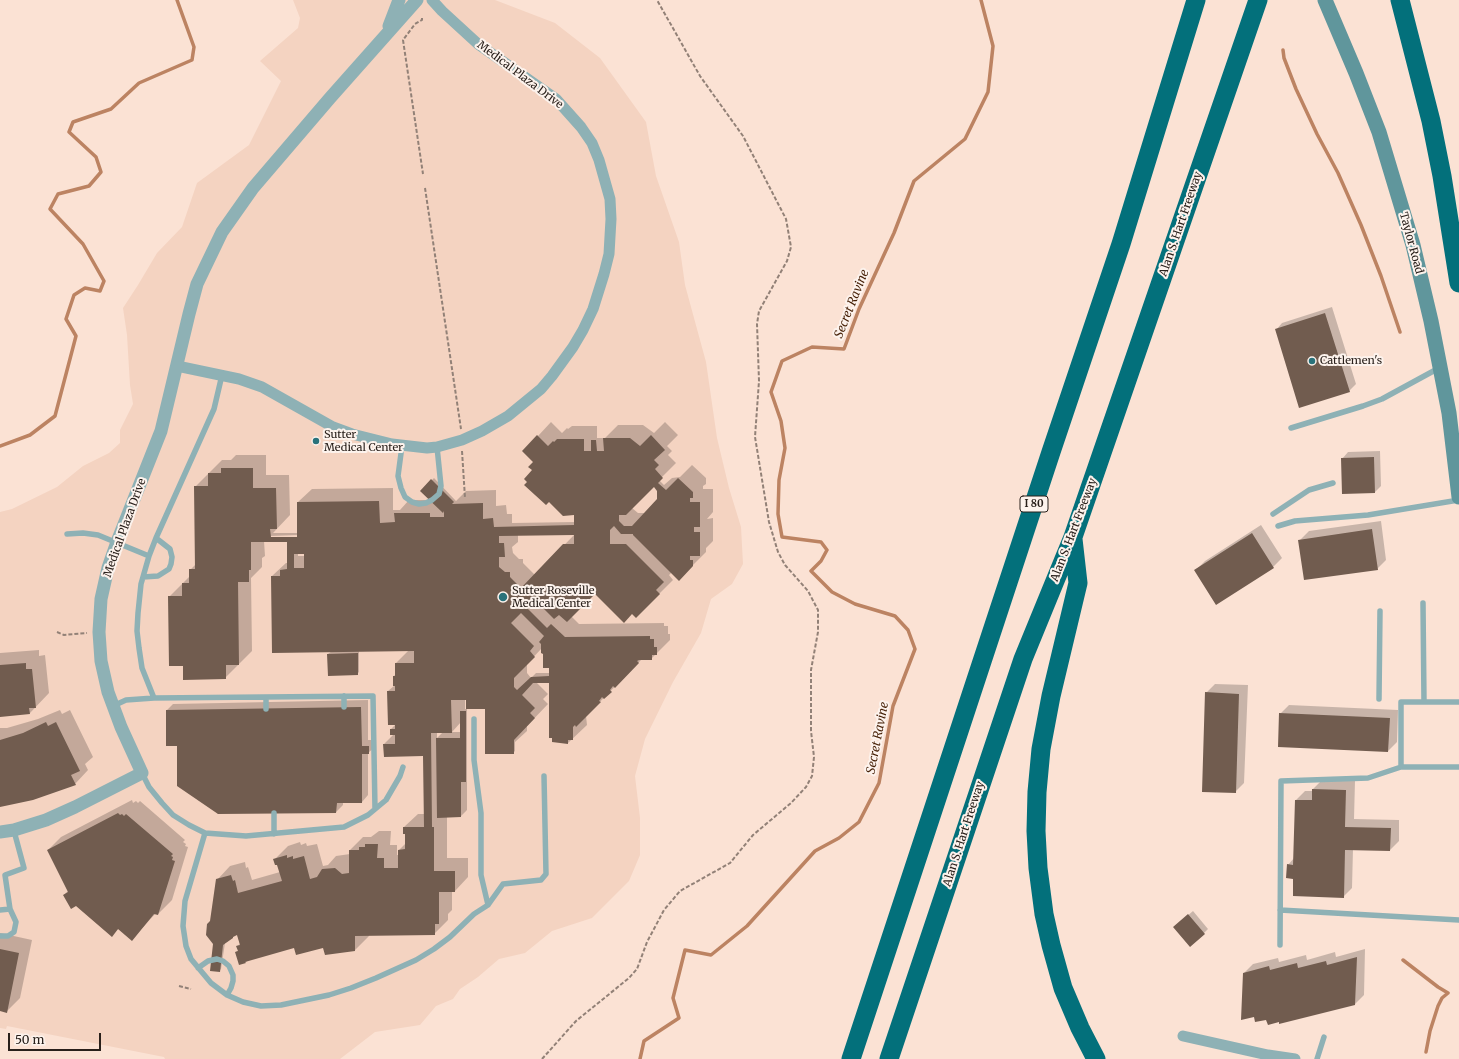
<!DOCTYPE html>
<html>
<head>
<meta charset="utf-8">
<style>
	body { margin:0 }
	#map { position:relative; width:1459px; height:1059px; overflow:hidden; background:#fbe2d4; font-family:Merriweather,serif }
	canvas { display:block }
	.scale { position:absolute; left:8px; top:1033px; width:93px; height:18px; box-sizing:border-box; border:2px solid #29201b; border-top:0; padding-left:5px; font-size:12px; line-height:14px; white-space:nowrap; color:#29201b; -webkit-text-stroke:3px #fdf3ed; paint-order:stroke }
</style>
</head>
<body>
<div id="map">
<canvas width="1459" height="1059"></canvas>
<div class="scale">50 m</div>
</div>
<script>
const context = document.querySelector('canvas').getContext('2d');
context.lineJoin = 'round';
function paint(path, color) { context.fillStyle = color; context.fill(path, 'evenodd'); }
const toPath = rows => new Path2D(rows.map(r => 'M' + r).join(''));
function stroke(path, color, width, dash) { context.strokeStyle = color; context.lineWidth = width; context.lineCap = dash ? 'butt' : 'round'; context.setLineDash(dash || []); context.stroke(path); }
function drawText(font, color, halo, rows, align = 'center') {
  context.font = font + ' Merriweather,serif'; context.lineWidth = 4; context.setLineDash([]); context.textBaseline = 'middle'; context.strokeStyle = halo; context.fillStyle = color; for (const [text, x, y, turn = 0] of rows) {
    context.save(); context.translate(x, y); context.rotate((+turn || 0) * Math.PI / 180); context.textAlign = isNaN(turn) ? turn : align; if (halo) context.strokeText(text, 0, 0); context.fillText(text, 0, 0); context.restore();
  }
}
paint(toPath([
	[293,0,495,0,555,23,600,58,646,122,656,176,679,242,685,285,706,362,717,438,729,488,741,527,743,564,732,584,711,599,701,633,673,682,645,739,635,776,640,818,640,855,629,881,592,918,552,931,525,953,499,959,478,977,460,989,453,999,436,1006,420,1025,375,1032,340,1059,165,1059,164,1057,7,1026,6,1029,0,1028,0,512,12,509,57,487,83,466,109,453,120,443,120,430,133,404,130,385,127,335,123,308,138,285,157,253,182,227,197,183,249,145,281,81,260,61,298,28,300,18]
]), '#f4d3c1');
paint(toPath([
	[1332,307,1356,384,1349,391,1276,330,1282,323],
	[551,422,562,433,567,428,568,429,572,426,597,426,597,438,605,438,618,425,643,425,654,433,665,422,678,435,667,446,672,451,668,455,676,463,659,480,664,485,672,478,680,477,692,465,706,478,706,484,703,486,703,489,713,489,713,512,707,519,713,518,713,541,706,548,706,552,679,579,672,572,669,575,673,580,636,617,632,613,595,593,571,616,579,624,664,623,664,626,668,626,668,634,670,634,670,640,651,659,642,659,586,716,587,725,568,743,550,680,536,682,548,694,543,699,548,704,527,726,527,731,515,742,515,751,513,753,486,708,467,708,467,810,461,816,447,816,447,858,468,858,468,877,455,891,452,891,452,910,448,914,448,920,434,934,369,935,369,936,355,950,326,954,324,947,294,947,248,960,245,963,236,952,239,950,237,946,240,944,237,934,225,943,221,969,219,971,211,921,217,880,230,866,245,862,246,868,248,867,252,880,280,872,275,859,288,846,300,842,301,845,306,843,307,846,317,844,323,866,328,865,336,856,350,854,350,850,363,837,371,837,379,831,391,831,390,845,397,845,397,855,399,855,399,850,406,843,404,827,418,814,425,814,424,754,384,744,394,734,391,729,396,724,388,691,394,686,394,676,396,674,396,663,409,650,359,651,359,672,357,674,328,654,332,651,272,576,286,563,288,563,288,541,264,541,265,556,262,558,262,567,251,578,252,651,225,678,184,665,169,597,190,576,190,570,196,564,195,487,222,460,231,460,236,455,266,455,266,475,289,475,290,515,273,533,298,533,298,502,312,489,393,488,393,510,400,510,409,500,431,500,421,491,434,478,456,501,466,491,496,490,496,506,506,505,507,514,512,514,512,523,575,522,575,514,533,470,538,436],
	[654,486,658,490,658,500,646,513,638,513,632,508],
	[518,534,575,534,535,575,523,563,523,559,519,559,513,553,512,547,518,542],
	[299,535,299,537,268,538,270,536],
	[298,553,305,553,305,556,298,556],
	[542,648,550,667,550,673,536,673,531,678,527,673,527,664],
	[465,698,467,700,467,709,465,709],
	[461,722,461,732,452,732],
	[437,732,443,732,437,738],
	[1380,451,1381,486,1375,492,1342,459,1348,452],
	[1381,521,1386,560,1377,569,1300,540,1309,531],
	[1261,525,1282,558,1273,567,1196,570,1205,561],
	[39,650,39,656,45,655,49,693,30,713,0,716,0,653],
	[1215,684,1248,685,1244,783,1235,792,1206,693],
	[368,700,368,740,376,740,376,746,368,753,368,795,362,802,343,802,343,805,336,812,178,745,167,710,173,704],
	[1289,705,1398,710,1397,742,1388,751,1280,714],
	[60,710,62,714,70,710,93,757,85,764,88,770,75,784,0,806,0,728,7,728,38,719],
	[1322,780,1355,781,1354,819,1399,820,1399,841,1390,850,1353,849,1352,888,1343,897,1294,878,1288,865,1294,858,1296,800,1305,791,1313,791,1313,789],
	[132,800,133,803,136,801,138,803,140,801,185,840,183,842,186,844,185,846,188,847,172,900,158,914,156,913,132,939,119,928,112,935,64,895,68,891,48,850,61,837],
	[1193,911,1208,929,1204,933,1179,923],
	[0,933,32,940,20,998,7,1011,0,1010],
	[1365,949,1364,995,1355,1004,1244,973,1253,964,1278,958,1279,962,1306,955,1307,960,1335,952,1336,957]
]), '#0003');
stroke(toPath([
	[1283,50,1284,58,1296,89,1317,134,1338,173,1361,225,1381,276,1400,332],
	[0,446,30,435,55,416,76,336,66,319,74,295,85,288,100,291,104,281,83,244,50,209,58,194,89,186,101,172,96,157,69,132,73,122,111,109,139,83,192,60,194,47,177,0],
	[1403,960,1438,987,1448,993,1442,998,1438,1006,1430,1031,1426,1052],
	[640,1059,644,1041,679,1018,673,998,685,950,711,955,747,926,815,851,839,838,859,822,879,783,893,706,915,649,908,630,895,616,855,604,832,592,811,571,821,561,827,550,821,542,782,537,778,514,779,480,785,448,781,421,771,392,782,361,812,347,844,349,859,309,894,233,914,181,965,139,988,92,993,46,981,0]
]), '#bc8362', 3.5);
paint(toPath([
	[1325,313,1350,392,1299,408,1275,329],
	[537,435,548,446,553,441,554,442,557,439,584,439,584,451,591,451,591,440,596,440,597,451,604,451,603,438,630,438,640,446,651,435,665,450,654,460,659,465,655,469,663,478,658,483,666,490,678,478,693,492,693,498,690,498,690,502,700,502,700,527,694,527,694,532,700,532,700,556,690,556,690,560,693,560,693,566,679,581,633,535,633,534,621,534,614,526,610,530,610,544,626,544,664,582,656,590,660,594,636,618,632,614,624,623,595,594,567,622,559,615,554,619,534,599,526,607,547,628,551,624,565,637,650,636,650,639,654,639,654,647,657,647,657,655,652,655,652,660,639,660,637,661,639,663,615,688,613,686,610,690,612,692,604,699,602,697,599,701,601,702,576,727,575,725,573,727,573,740,568,740,568,744,552,742,552,738,549,738,549,683,533,683,522,695,535,708,530,713,535,718,514,740,514,754,485,754,485,709,466,709,466,700,451,700,452,733,431,733,432,827,434,827,434,871,455,871,455,892,439,892,439,924,435,924,435,935,355,936,355,951,325,955,323,948,296,955,294,948,245,962,246,963,239,965,235,952,238,951,236,946,240,945,237,935,233,937,233,938,223,945,220,972,210,971,213,944,206,935,207,924,210,921,216,879,231,875,233,881,235,880,238,893,282,881,277,865,275,865,273,859,287,855,287,858,293,856,293,859,304,856,310,879,317,877,322,869,335,868,342,874,349,873,349,850,359,850,359,847,365,847,365,844,378,844,377,858,384,858,384,868,398,868,398,850,405,849,405,834,403,834,403,827,424,827,423,756,384,757,383,744,395,744,395,735,390,735,390,729,395,729,395,725,388,725,387,691,395,691,395,686,393,686,393,676,395,676,395,663,414,663,414,651,272,653,271,576,280,576,280,570,287,569,287,542,251,542,251,570,249,570,249,582,238,582,239,665,226,665,226,679,183,680,183,666,169,666,168,596,182,596,182,583,189,583,189,569,195,569,194,486,208,486,208,473,221,473,221,468,253,468,253,488,276,488,277,529,270,529,271,537,297,537,297,502,379,501,380,523,395,522,394,513,430,513,430,517,444,517,444,511,443,513,420,491,431,479,454,502,452,504,483,503,483,519,493,518,494,527,574,525,574,515,563,516,549,502,546,505,524,485,527,482,524,479,532,470,528,467,533,462,522,451],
	[654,487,657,491,657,499,632,526,624,526,619,521,619,515,626,515],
	[574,535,574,544,563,544,521,588,510,577,510,572,505,572,499,567,499,557,505,557,504,543,499,543,499,536],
	[294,554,304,554,304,568,294,568],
	[521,613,544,636,539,642,541,644,541,653,543,654,543,668,549,668,549,676,531,677,517,690,514,687,514,678,535,657,530,651,534,646,511,623],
	[1374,457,1375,493,1342,494,1341,458],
	[1372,529,1378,570,1304,580,1298,540],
	[1252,533,1274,568,1216,605,1194,570],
	[358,653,358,675,328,676,327,654],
	[26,663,26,669,32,669,36,708,29,708,30,714,0,717,0,665],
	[1205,692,1239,694,1236,793,1202,792],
	[361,707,362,746,369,746,369,754,362,754,362,803,337,803,336,813,218,814,177,786,177,746,166,746,166,710],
	[460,711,466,711,466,782,461,782,461,817,437,818,436,738,460,738],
	[1279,713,1390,718,1388,752,1278,747],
	[46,722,48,726,56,722,80,771,71,775,76,785,33,800,0,807,0,740,23,733],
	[1312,789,1346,790,1345,827,1391,828,1390,851,1345,850,1344,898,1293,896,1293,879,1286,878,1287,864,1293,865,1295,800,1312,800],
	[118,813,120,815,122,814,124,816,126,814,173,854,171,856,173,857,172,860,175,861,158,915,154,914,132,941,118,929,112,937,76,906,71,909,63,895,68,892,47,850],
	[1188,914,1205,934,1190,947,1173,927],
	[0,949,19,953,7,1013,0,1011],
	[1357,957,1355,1005,1279,1024,1279,1022,1268,1025,1266,1020,1255,1022,1254,1017,1241,1020,1243,973,1269,966,1270,970,1297,963,1298,968,1326,961,1327,965]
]), '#715c4f');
stroke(toPath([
	[422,18,422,20,415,24,403,40,423,174],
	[425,188,461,429],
	[462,451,465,498],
	[57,632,64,635,87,633],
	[179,986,191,989],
	[542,1059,576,1021,629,978,637,969,647,942,664,910,680,891,730,863,753,835,791,803,806,787,812,776,814,757,811,731,811,670,818,632,818,610,808,591,785,565,778,552,769,522,755,437,759,381,757,324,759,311,787,261,791,247,786,219,743,136,700,76,657,0]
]), '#928177', 2, [4, 2]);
stroke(toPath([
	[1291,428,1363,406,1382,399,1439,368],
	[402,446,398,476,401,488,405,497,412,502,419,504,426,503,432,500,439,494,441,486,437,447],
	[1273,514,1309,490,1333,483],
	[1278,526,1295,521,1368,515,1459,500],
	[67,534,83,533,98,535,149,556],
	[143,577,158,576,169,569,171,564,172,557,170,549,156,538],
	[1423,603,1424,702],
	[266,697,266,709],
	[154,698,142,668,139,648,137,631,138,613,141,584,149,556,156,538,214,409,222,375],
	[1379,699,1380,611],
	[113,706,126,700,154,698,373,696,375,809],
	[344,707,344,696],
	[474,719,474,760,481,813,481,875,488,905],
	[1401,767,1401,702,1459,702],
	[142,773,149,787,162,803,173,815,189,825,205,833,246,836,344,827,368,815,386,800,400,776,403,767],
	[274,813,274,834],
	[205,833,185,901,183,926,186,946,191,959,211,983,227,995,243,1002,261,1006,281,1005,329,995,351,988,376,978,416,960,434,949,450,937,474,914,488,905,503,884,541,880,546,874,544,776],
	[0,910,10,909],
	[1280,910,1459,920],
	[0,936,8,936,14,932,16,922,10,909,5,875,24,868,14,831],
	[1280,945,1281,781,1368,778,1401,767,1459,767],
	[198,968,208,961,217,959,223,961,229,966,233,975,233,981,231,988,227,995],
	[1317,1059,1324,1037]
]), '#8eb1b5', 5.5);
stroke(toPath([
	[177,366,239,379,262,387,333,427,352,434,392,444,427,448,437,447,462,440,482,431,508,416,541,389,552,376,573,347,583,330,593,309,604,274,609,254,611,219,610,199,599,160,592,143,581,127,556,99,478,44,442,11,432,0],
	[1183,1036,1268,1055,1295,1059]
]), '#8eb1b5', 11);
stroke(toPath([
	[389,26,399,0],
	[0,832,14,830,46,820,75,807,142,773,121,727,108,692,101,661,99,632,101,599,108,568,117,542,161,431,189,314,197,284,222,232,253,188,330,98,417,0]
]), '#8eb1b5', 13);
stroke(toPath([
	[1325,0,1356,73,1379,132,1413,245,1431,321,1449,413,1459,497]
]), '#60969c', 15);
stroke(toPath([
	[1400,0,1431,121,1442,176,1459,283],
	[1073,539,1078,583,1051,696,1041,749,1037,792,1036,831,1038,868,1044,914,1051,945,1063,988,1080,1028,1096,1059],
	[851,1059,1051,452,1121,244,1196,0],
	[889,1059,1023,659,1073,537,1258,0]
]), '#03707b', 19);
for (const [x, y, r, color] of [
	[1312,361,4,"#29727b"],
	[316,441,4,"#29727b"],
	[503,597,5,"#29727b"]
]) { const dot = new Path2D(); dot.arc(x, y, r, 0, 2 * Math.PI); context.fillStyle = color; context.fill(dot); stroke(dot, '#fdf3ed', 1.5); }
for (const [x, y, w] of [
	[1034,504,28]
]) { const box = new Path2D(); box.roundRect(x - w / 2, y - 8, w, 16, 3); context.fillStyle = '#fdf3ed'; context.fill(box); stroke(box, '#29201b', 1); }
drawText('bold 10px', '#29201b', null, [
	["I 80",1034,504]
]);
drawText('11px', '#29201b', '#fdf3ed', [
	["Medical Plaza Drive",520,75,37],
	["Alan S. Hart Freeway",1181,224,-71],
	["Taylor Road",1411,243,75],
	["Medical Plaza Drive",125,528,-70],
	["Alan S. Hart Freeway",1074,530,-69],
	["Alan S. Hart Freeway",964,834,-72]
]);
drawText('11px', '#29201b', '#fdf3ed', [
	["Cattlemen's",1320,361],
	["Sutter",324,435],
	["Medical Center",324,448],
	["Sutter Roseville",512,591],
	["Medical Center",512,604]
], 'left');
drawText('italic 12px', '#451f05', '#fdf3ed', [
	["Secret Ravine",852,304,-68],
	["Secret Ravine",878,738,-79]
]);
</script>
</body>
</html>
